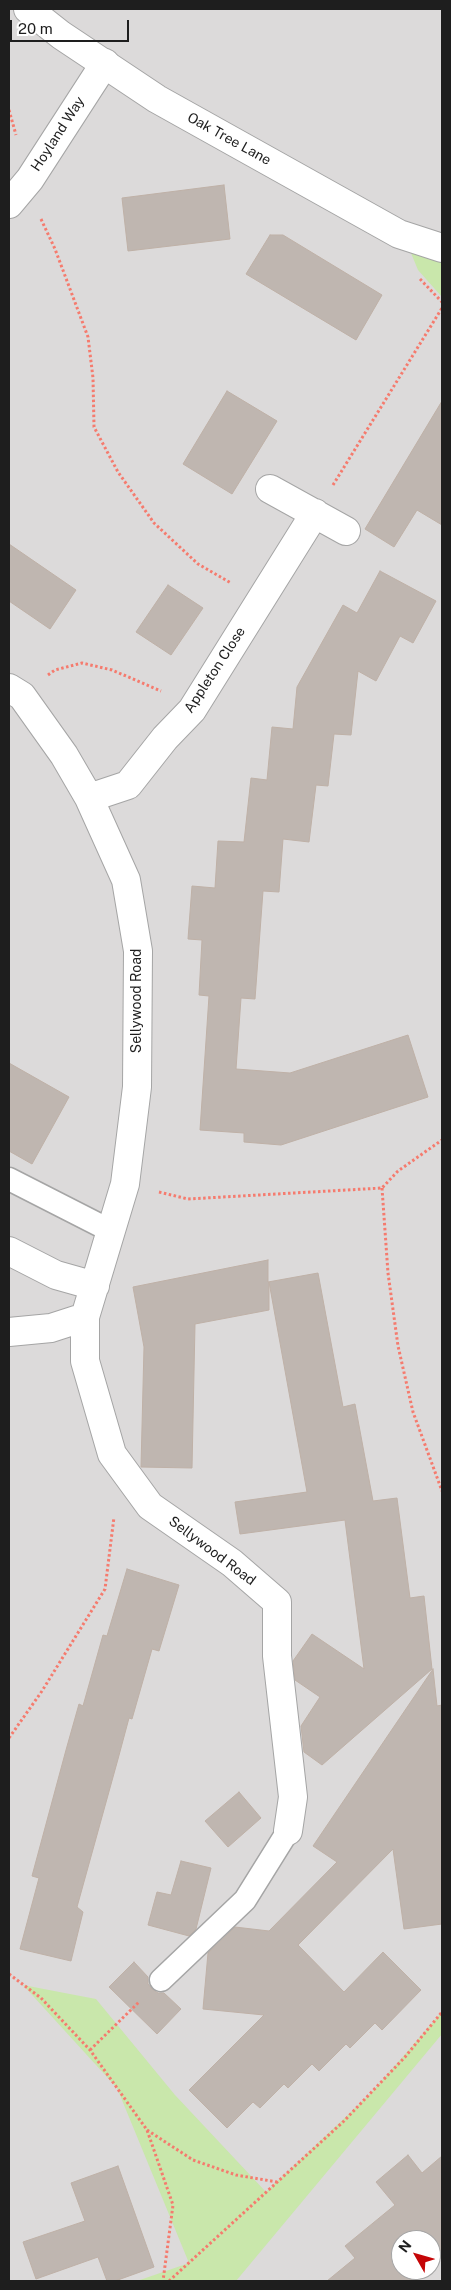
<!DOCTYPE html>
<html>
<head>
<meta charset="utf-8">
<style>
	body { margin:0 }
	#map { position:relative; width:451px; height:2290px; overflow:hidden; background:#eeebe4; font-family:"Public Sans",sans-serif }
	canvas { display:block }
	.frame { position:absolute; inset:0; border:10px solid #1e1e1e; pointer-events:none }
	.north { position:absolute; left:391px; top:2230px; width:50px; height:50px; box-sizing:border-box; background:#fff; border:1px solid #a5a5a5; border-radius:50%; rotate:308deg; font-size:14px; font-weight:700; line-height:20px; text-align:center; color:#1e1e1e }
	.north::after { content:''; display:block; margin:auto; width:18px; height:22px; background:#c50608; clip-path:polygon(50% 0,100% 100%,50% 72%,0 100%) }
	.scale { position:absolute; left:10px; top:20px; width:119px; height:22px; box-sizing:border-box; border:2px solid #1e1e1e; border-top:0; padding-left:6px; font-size:15px; line-height:18px; white-space:nowrap; color:#1e1e1e; -webkit-text-stroke:4px #fff; paint-order:stroke }
</style>
</head>
<body>
<div id="map">
<canvas width="451" height="2290"></canvas>
<div class="frame"></div>
<div class="north">N</div>
<div class="scale">20 m</div>
</div>
<script>
const context = document.querySelector('canvas').getContext('2d');
context.lineJoin = 'round';
function paint(path, color) { context.fillStyle = color; context.fill(path, 'evenodd'); }
const toPath = rows => new Path2D(rows.map(r => 'M' + r).join(''));
function stroke(path, color, width, dash) { context.strokeStyle = color; context.lineWidth = width; context.lineCap = dash ? 'butt' : 'round'; context.setLineDash(dash || []); context.stroke(path); }
function drawText(font, color, halo, rows, align = 'center') {
  context.font = font + ' "Public Sans",sans-serif'; context.lineWidth = 4.5; context.setLineDash([]); context.textBaseline = 'middle'; context.strokeStyle = halo; context.fillStyle = color; for (const [text, x, y, turn = 0] of rows) {
    context.save(); context.translate(x, y); context.rotate((+turn || 0) * Math.PI / 180); context.textAlign = isNaN(turn) ? turn : align; if (halo) context.strokeText(text, 0, 0); context.fillText(text, 0, 0); context.restore();
  }
}
paint(toPath([
	[9,9,442,9,442,2281,9,2281],
	[401,2240,431,2240,431,2270,401,2270]
]), '#dcdada');
paint(toPath([
	[406,241,442,252,442,297,418,270],
	[23,1985,96,1999,175,2095,266,2192,371,2093,442,2012,442,2034,236,2281,137,2281,189,2263,117,2088]
]), '#c9e7ab');
const building = toPath([
	[224,185,230,239,128,251,122,198,224,185],
	[270,235,283,235,382,295,356,340,246,274,270,235],
	[227,391,277,421,232,494,183,464,227,391],
	[442,401,442,525,417,510,394,547,365,529,442,401],
	[9,544,76,590,50,629,9,601,9,544],
	[380,571,436,601,413,643,400,636,376,681,358,671,351,735,334,734,328,786,316,785,309,842,283,839,279,892,263,891,255,999,241,998,236,1069,290,1073,408,1035,428,1097,281,1145,244,1142,244,1133,200,1130,209,996,199,995,202,940,188,939,192,886,215,888,218,841,244,842,251,778,267,780,272,727,293,729,297,687,343,605,357,613,380,571],
	[168,585,203,608,171,655,136,632,168,585],
	[9,1063,69,1097,32,1164,9,1151,9,1063],
	[268,1260,268,1282,318,1273,343,1407,355,1404,373,1501,397,1498,410,1598,424,1596,432,1669,322,1765,304,1752,301,1726,320,1697,295,1680,293,1661,312,1634,364,1669,345,1520,240,1534,235,1502,307,1492,269,1282,269,1310,195,1324,192,1468,141,1467,144,1347,133,1287,268,1260],
	[127,1569,179,1585,159,1651,152,1649,132,1719,129,1718,118,1759,77,1907,83,1912,71,1961,20,1949,39,1878,32,1876,66,1750,79,1704,83,1706,103,1635,107,1636,127,1569],
	[433,1669,437,1706,442,1705,442,1924,404,1929,393,1849,298,1945,344,1992,383,1952,421,1990,382,2030,375,2023,350,2048,346,2044,319,2071,312,2064,288,2088,284,2084,260,2108,253,2102,227,2128,189,2090,264,2015,203,2009,208,1953,235,1927,269,1931,337,1862,313,1846,433,1669],
	[239,1792,261,1818,228,1847,205,1821,239,1792],
	[181,1861,211,1868,196,1929,189,1936,148,1925,157,1892,171,1895,181,1861],
	[134,1962,148,1977,148,1984,152,1989,158,1993,164,1993,181,2009,157,2034,109,1987,134,1962],
	[408,2155,422,2173,442,2156,442,2257,431,2267,431,2240,401,2240,401,2270,427,2270,414,2281,327,2281,355,2258,345,2246,395,2205,376,2182,408,2155],
	[118,2166,154,2267,115,2281,107,2281,98,2257,36,2279,23,2242,85,2221,71,2183,118,2166]
]);
paint(building, '#bfb6b0');
stroke(building, '#bfb1a7', 1);
const service = toPath([
	[9,1179,111,1231],
	[161,1980,245,1900,288,1831]
]);
const minor = toPath([
	[9,204,30,179,105,63],
	[270,489,346,531],
	[9,688,22,696,64,755,89,798,126,880,138,951,137,1087,125,1184,85,1317,85,1361,112,1454,150,1506,232,1563,277,1602,277,1656,293,1797,288,1831],
	[89,798,128,785,165,738,192,710,315,513],
	[9,1251,56,1275,95,1286],
	[9,1332,51,1328,85,1317]
]);
const tertiary = toPath([
	[28,9,61,35,157,99,399,234,442,248]
]);
stroke(service, '#a5a5a5', 25);
stroke(minor, '#a5a5a5', 30);
stroke(tertiary, '#a5a5a5', 30);
stroke(toPath([
	[9,110,16,135],
	[41,219,55,249,88,337,93,378,94,427,118,472,154,523,198,564,231,583],
	[420,279,442,302],
	[333,485,442,308],
	[48,675,55,670,82,663,112,670,161,691],
	[382,1188,388,1273,398,1346,413,1412,442,1491],
	[159,1192,188,1199,382,1188,398,1171,442,1140],
	[9,1738,42,1691,105,1589,114,1517],
	[9,1974,41,1998,90,2050,147,2130,173,2205,163,2281],
	[90,2050,139,2002],
	[147,2130,193,2160,236,2175,277,2182],
	[169,2281,344,2121,405,2057,442,2012]
]), '#f57b6e', 3, [2.5, 2.5]);
stroke(service, '#fff', 22);
stroke(minor, '#fff', 28);
stroke(tertiary, '#fff', 28);
drawText('14px', '#1e1e1e', '#fff', [
	["Hoyland Way",58,134,-57],
	["Oak Tree Lane",229,139,29],
	["Appleton Close",215,670,-57],
	["Sellywood Road",137,1001,-90],
	["Sellywood Road",212,1551,37]
]);
</script>
</body>
</html>
